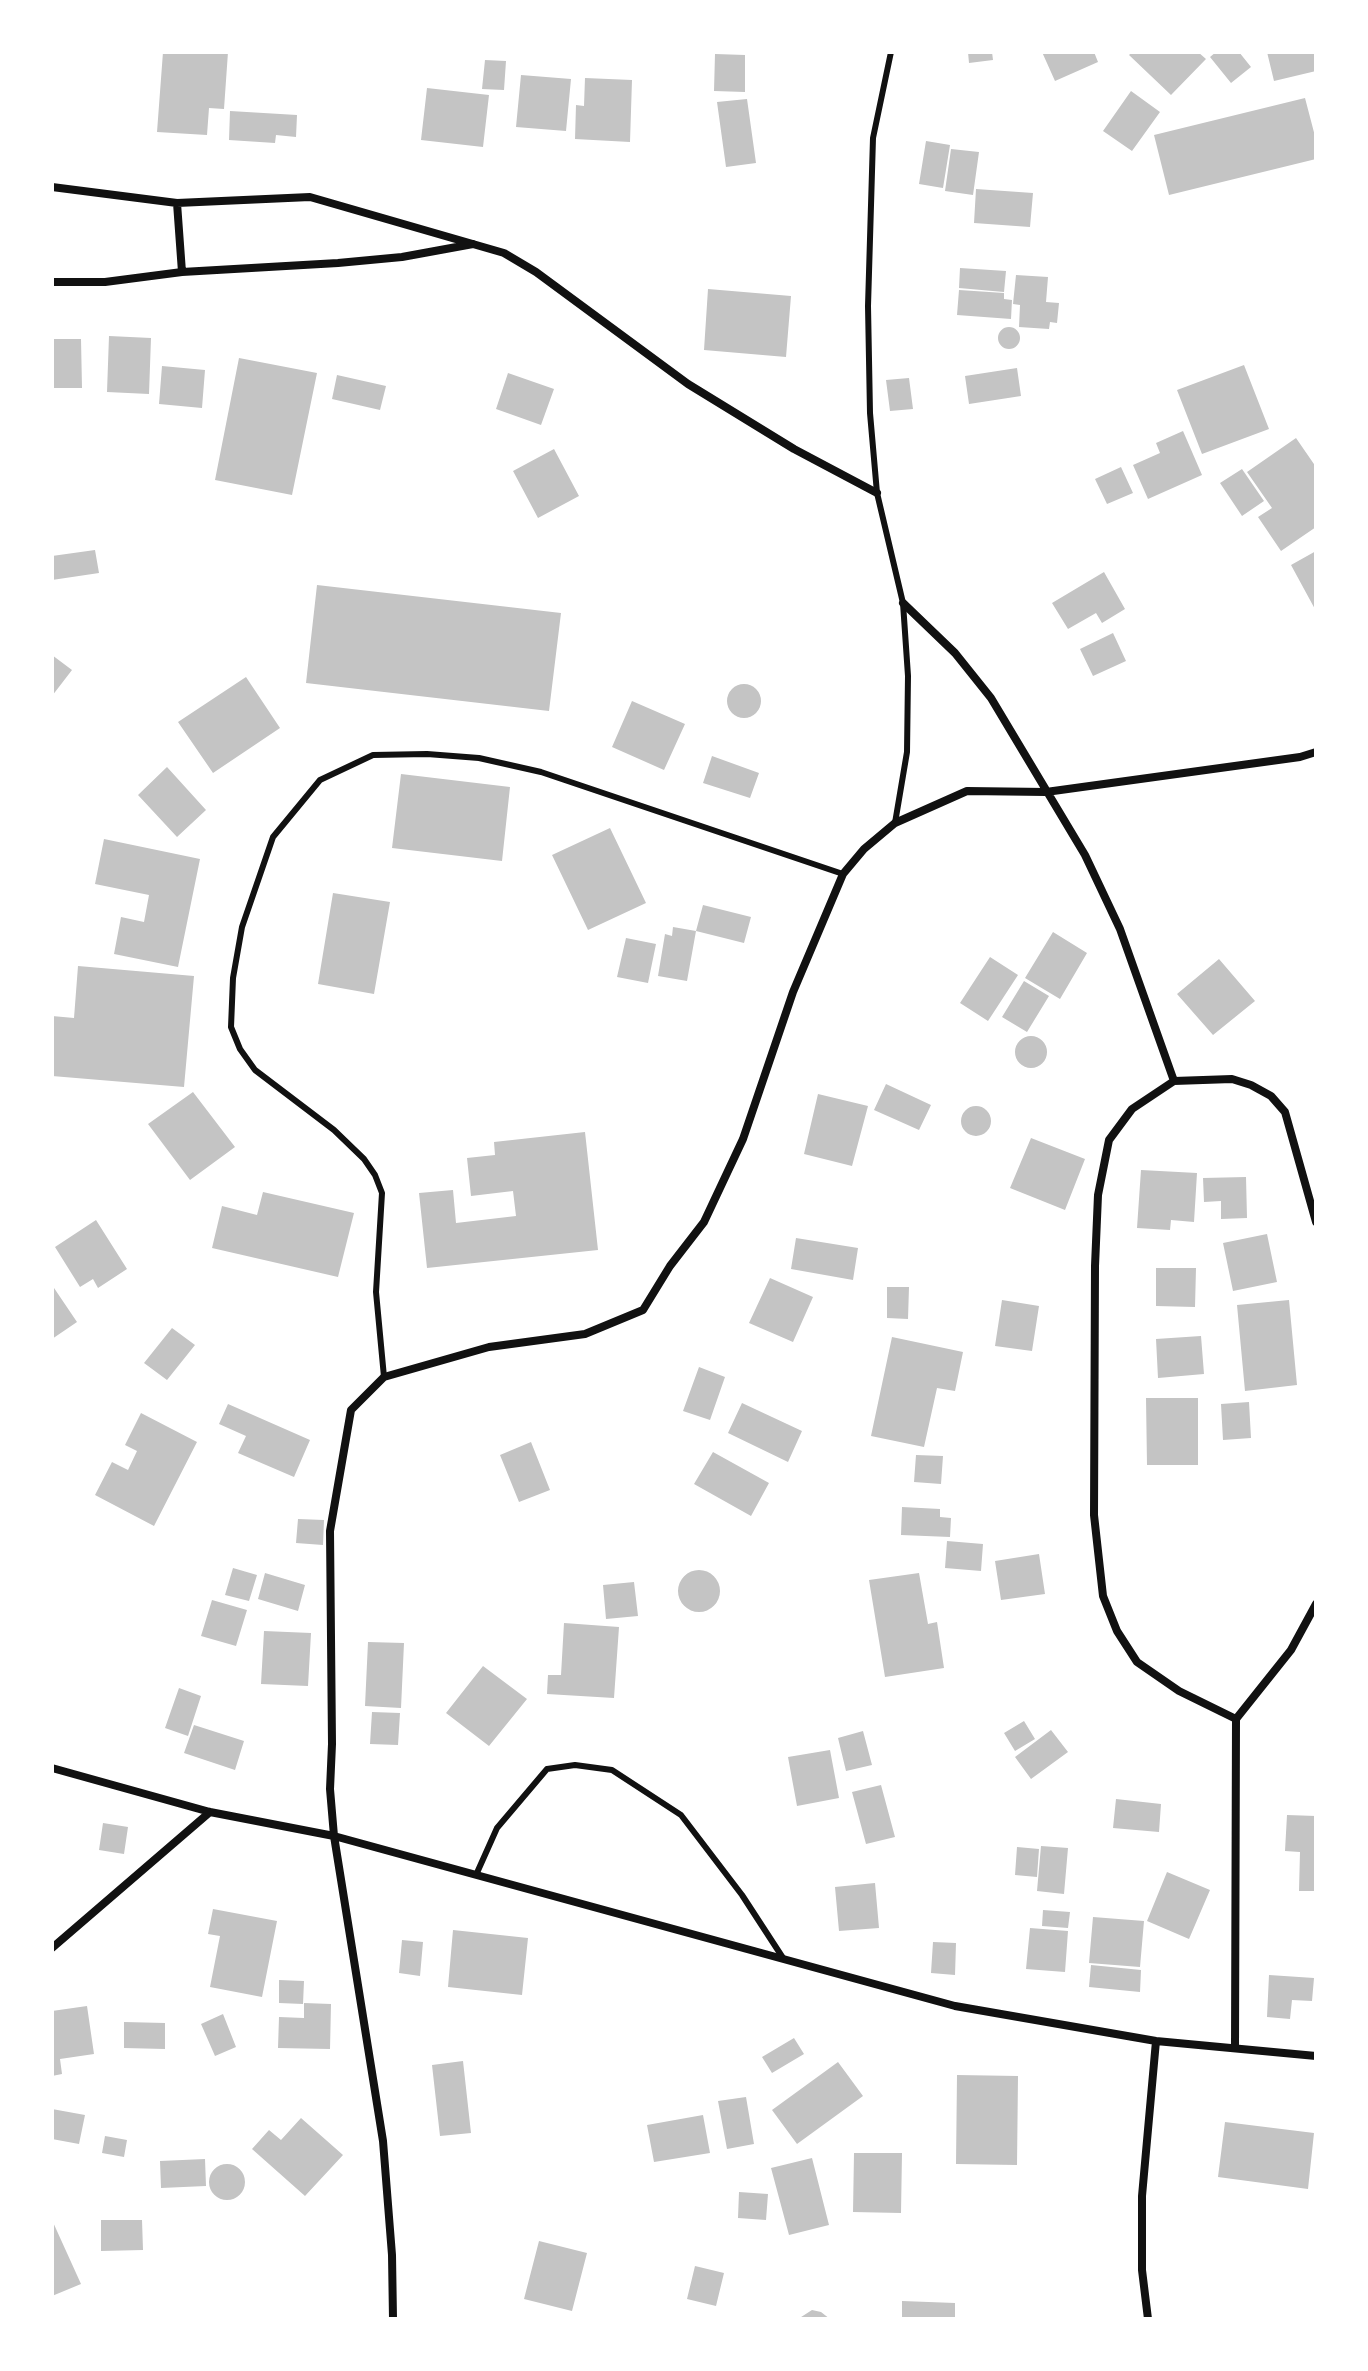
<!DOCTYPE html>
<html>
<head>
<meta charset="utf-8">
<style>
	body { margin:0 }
	#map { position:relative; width:1368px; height:2371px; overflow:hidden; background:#fff; font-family:Mulish,sans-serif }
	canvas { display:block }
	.frame { position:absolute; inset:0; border:54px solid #fff; pointer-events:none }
</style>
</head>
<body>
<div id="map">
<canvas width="1368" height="2371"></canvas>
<div class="frame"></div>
</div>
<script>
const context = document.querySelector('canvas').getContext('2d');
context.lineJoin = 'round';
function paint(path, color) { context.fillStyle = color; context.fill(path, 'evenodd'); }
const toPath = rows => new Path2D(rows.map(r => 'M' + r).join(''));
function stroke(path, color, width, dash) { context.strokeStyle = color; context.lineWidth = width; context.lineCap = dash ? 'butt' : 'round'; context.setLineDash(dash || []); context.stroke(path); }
paint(toPath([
	[163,52,228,52,224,109,209,108,207,135,157,132],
	[968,52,992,52,993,60,969,63],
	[1042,52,1094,52,1098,62,1055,81],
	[1132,52,1198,52,1206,59,1171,95,1129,55],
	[1216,52,1239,52,1251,67,1231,83,1210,57],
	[1267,52,1315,52,1316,71,1274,81],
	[715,54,745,55,745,92,714,91],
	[485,60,506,61,504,90,482,89],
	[521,75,571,79,566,131,516,127],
	[585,78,632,80,630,142,575,139,576,105,584,106],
	[427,88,489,95,483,147,421,140],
	[1131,91,1160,112,1132,151,1103,131],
	[1305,98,1316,140,1316,159,1169,195,1154,135],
	[747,99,756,163,726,167,717,102],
	[230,111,297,115,296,137,276,135,275,143,229,140],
	[926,141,950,145,943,188,919,184],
	[951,149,979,152,973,195,945,191],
	[976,189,1033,193,1030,227,974,223],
	[960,268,1006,271,1004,292,959,288],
	[1016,275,1048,277,1046,302,1059,303,1057,323,1050,322,1049,329,1019,327,1020,305,1013,304],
	[708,289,791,296,786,357,704,350],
	[959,290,1004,293,1004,299,1012,300,1011,319,957,315],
	'998 338a11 11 0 1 1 22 0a11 11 0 1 1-22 0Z',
	[109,336,151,338,149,394,107,392],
	[52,339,81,339,82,388,52,388],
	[239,358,317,373,292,495,215,480],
	[1244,365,1269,429,1202,454,1177,390],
	[162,366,205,370,202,408,159,404],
	[1017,368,1021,396,969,404,965,376],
	[508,373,554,389,541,425,496,409],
	[337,375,386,386,380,410,332,399],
	[909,378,913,409,890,411,886,380],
	[1183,431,1202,475,1148,499,1133,465,1160,453,1156,443],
	[1296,438,1316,467,1316,527,1281,551,1258,517,1272,508,1247,472],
	[554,449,579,496,538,518,513,471],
	[1121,467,1133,493,1107,504,1095,479],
	[1242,469,1264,501,1242,516,1220,483],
	[95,550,99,573,52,580,52,556],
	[1316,551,1316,611,1291,565],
	[1104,572,1125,609,1102,623,1096,613,1068,629,1052,603],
	[317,585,561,613,549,711,306,683],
	[1113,633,1126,661,1093,676,1080,649],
	[52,655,72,670,52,696],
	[246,677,280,728,213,773,178,722],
	'727 701a17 17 0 1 1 34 0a17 17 0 1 1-34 0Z',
	[632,701,685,724,664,770,612,747],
	[712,756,759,773,750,798,703,783],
	[167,767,206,810,177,837,138,795],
	[401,774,510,787,502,861,392,848],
	[610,828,646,903,588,930,552,855],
	[104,839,200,859,178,967,114,954,121,917,144,922,149,895,95,884],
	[333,893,390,902,374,994,318,984],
	[703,905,751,917,744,943,696,931],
	[673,927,696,931,687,981,658,976,665,934,672,936],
	[1053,932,1087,953,1060,999,1025,978],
	[626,938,656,944,648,983,617,977],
	[990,957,1018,975,988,1021,960,1003],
	[1219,959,1255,1001,1213,1035,1177,994],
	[78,966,194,976,184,1087,52,1076,52,1016,74,1018],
	[1024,981,1049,996,1027,1032,1002,1017],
	'1015 1052a16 16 0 1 1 32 0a16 16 0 1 1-32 0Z',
	[886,1084,931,1105,919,1130,874,1110],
	[193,1092,235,1147,190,1180,148,1124],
	[818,1094,868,1106,852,1166,804,1154],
	'961 1121a15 15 0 1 1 30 0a15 15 0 1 1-30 0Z',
	[585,1132,598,1250,427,1268,419,1193,453,1190,456,1223,516,1216,513,1191,471,1196,467,1158,495,1155,494,1142],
	[1031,1138,1085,1159,1065,1210,1010,1188],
	[1141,1170,1197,1173,1194,1222,1171,1220,1170,1230,1137,1228],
	[1246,1177,1247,1218,1221,1219,1221,1201,1204,1202,1203,1178],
	[263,1192,354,1213,338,1277,212,1248,222,1206,257,1215],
	[96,1220,127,1269,98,1288,93,1279,80,1287,55,1247],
	[1267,1234,1277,1282,1233,1291,1223,1243],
	[796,1238,858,1248,853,1280,791,1269],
	[1156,1268,1196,1268,1195,1307,1156,1306],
	[770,1278,813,1297,793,1342,749,1323],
	[52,1285,77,1322,52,1339],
	[887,1287,909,1287,908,1319,887,1318],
	[1002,1300,1039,1306,1032,1351,995,1346],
	[1289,1300,1297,1385,1245,1391,1237,1305],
	[172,1328,195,1345,167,1380,144,1363],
	[1201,1336,1204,1374,1158,1378,1156,1339],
	[892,1337,963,1352,955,1391,937,1388,924,1447,871,1436],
	[699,1367,725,1377,710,1420,683,1411],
	[1146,1398,1198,1398,1198,1465,1147,1465],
	[1249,1402,1251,1438,1223,1440,1221,1404],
	[742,1403,802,1431,788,1462,728,1433],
	[228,1404,310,1440,294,1477,238,1453,246,1436,219,1424],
	[141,1413,197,1442,154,1526,95,1495,112,1462,128,1470,137,1451,125,1445],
	[531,1442,550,1490,519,1502,500,1455],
	[713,1452,769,1483,751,1516,694,1484],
	[916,1455,943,1456,941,1484,914,1482],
	[902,1507,940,1509,940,1517,951,1518,950,1537,901,1535],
	[298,1519,324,1520,323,1545,296,1543],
	[947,1541,983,1544,981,1571,945,1568],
	[1039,1554,1045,1594,1001,1600,995,1561],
	[233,1568,257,1575,249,1601,225,1595],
	'678 1591a21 21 0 1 1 42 0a21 21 0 1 1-42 0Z',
	[265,1573,305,1585,298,1611,258,1599],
	[919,1573,928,1624,937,1622,944,1668,885,1677,869,1580],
	[634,1582,638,1616,606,1619,603,1585],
	[212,1600,247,1610,236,1646,201,1636],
	[564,1623,619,1627,614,1698,547,1694,548,1675,561,1675],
	[264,1631,311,1633,308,1686,261,1684],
	[368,1642,404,1643,401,1708,365,1706],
	[483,1666,527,1699,489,1746,446,1713],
	[179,1688,201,1696,188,1736,165,1728],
	[372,1712,400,1713,398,1745,370,1744],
	[1024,1721,1035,1739,1015,1751,1004,1733],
	[194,1725,244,1741,235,1770,184,1753],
	[1051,1730,1068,1752,1031,1779,1015,1757],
	[863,1731,872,1765,846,1771,838,1738],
	[830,1750,839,1798,797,1806,788,1757],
	[881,1785,895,1837,866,1844,852,1792],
	[1116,1799,1161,1804,1159,1832,1113,1828],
	[1287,1815,1316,1816,1316,1891,1299,1891,1300,1852,1285,1851],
	[103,1823,128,1827,124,1854,99,1850],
	[1041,1846,1068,1848,1064,1894,1037,1891],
	[1017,1847,1039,1849,1037,1877,1015,1875],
	[1167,1872,1210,1890,1189,1939,1147,1921],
	[875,1883,879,1928,839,1931,835,1887],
	[213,1909,277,1921,262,1997,210,1987,220,1936,208,1934],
	[1043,1910,1070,1912,1068,1928,1042,1926],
	[1093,1917,1144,1921,1140,1967,1089,1963],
	[1030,1928,1068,1931,1065,1972,1026,1969],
	[453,1930,528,1938,522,1995,448,1987],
	[402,1940,423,1942,420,1976,399,1973],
	[933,1942,956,1943,955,1975,931,1973],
	[1091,1965,1141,1970,1140,1992,1089,1987],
	[1269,1975,1314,1978,1312,2001,1292,2000,1290,2019,1267,2017],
	[279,1980,304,1981,303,2004,279,2003],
	[304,2003,331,2004,330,2049,278,2048,279,2017,304,2018],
	[87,2006,94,2054,60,2059,62,2074,52,2076,52,2011],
	[223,2014,236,2047,215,2056,201,2024],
	[124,2022,165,2023,165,2049,124,2048],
	[794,2038,804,2054,772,2073,762,2057],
	[463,2061,471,2133,440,2136,432,2065],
	[838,2062,863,2096,797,2144,772,2110],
	[957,2075,1018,2076,1017,2165,956,2164],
	[746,2097,754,2144,727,2149,718,2101],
	[52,2109,85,2115,79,2144,52,2139],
	[703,2115,710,2153,654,2162,647,2125],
	[301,2118,343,2155,305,2196,252,2149,269,2130,281,2140],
	[1225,2122,1314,2133,1308,2189,1218,2177],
	[105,2136,127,2140,124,2157,102,2153],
	[854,2153,902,2153,901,2213,853,2212],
	[812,2158,829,2225,789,2235,771,2168],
	[205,2159,206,2186,161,2188,160,2161],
	'209 2182a18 18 0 1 1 36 0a18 18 0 1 1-36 0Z',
	[739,2192,768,2194,766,2220,738,2218],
	[52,2220,81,2284,52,2296],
	[101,2220,142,2220,143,2250,101,2251],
	[539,2241,587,2253,572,2311,524,2299],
	[695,2266,724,2273,716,2306,687,2299],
	[902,2301,955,2303,955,2319,902,2319],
	[812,2310,821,2312,830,2319,798,2319]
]), '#c4c4c4');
stroke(toPath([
	[891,52,873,138,868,306,870,413,877,493,903,603,908,676,907,752,895,823],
	[384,1377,376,1292,382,1193,375,1175,364,1159,334,1130,255,1070,240,1049,231,1027,233,978,242,927,273,837,320,780,373,755,427,754,479,758,541,772,843,874],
	[476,1875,497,1828,547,1769,575,1765,612,1770,681,1815,742,1895,783,1958]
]), '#111', 6);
stroke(toPath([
	[52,187,177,203,310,197,504,253,536,272,688,384,794,449,877,493],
	[177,203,182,272],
	[52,282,105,282,182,272,338,263,402,257,473,244],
	[903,603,955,653,991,698,1085,855,1120,929,1174,1081,1232,1079,1251,1085,1271,1096,1285,1112,1316,1222],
	[1174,1081,1132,1109,1109,1140,1098,1195,1095,1266,1094,1515,1103,1596,1117,1631,1137,1662,1179,1691,1236,1719,1235,2048],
	[1236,1719,1291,1650,1316,1604],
	[52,1768,210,1812,334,1836,955,2006,1156,2041,1316,2056],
	[52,1948,210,1812],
	[393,2319,392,2255,383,2141,334,1836,330,1789,332,1744,330,1531,351,1410,384,1377,489,1347,585,1334,643,1310,670,1266,704,1222,743,1139,793,992,843,874,864,849,895,823,967,791,1046,792,1300,757,1316,752],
	[1148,2319,1142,2270,1142,2196,1156,2041]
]), '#111', 8);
</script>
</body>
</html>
